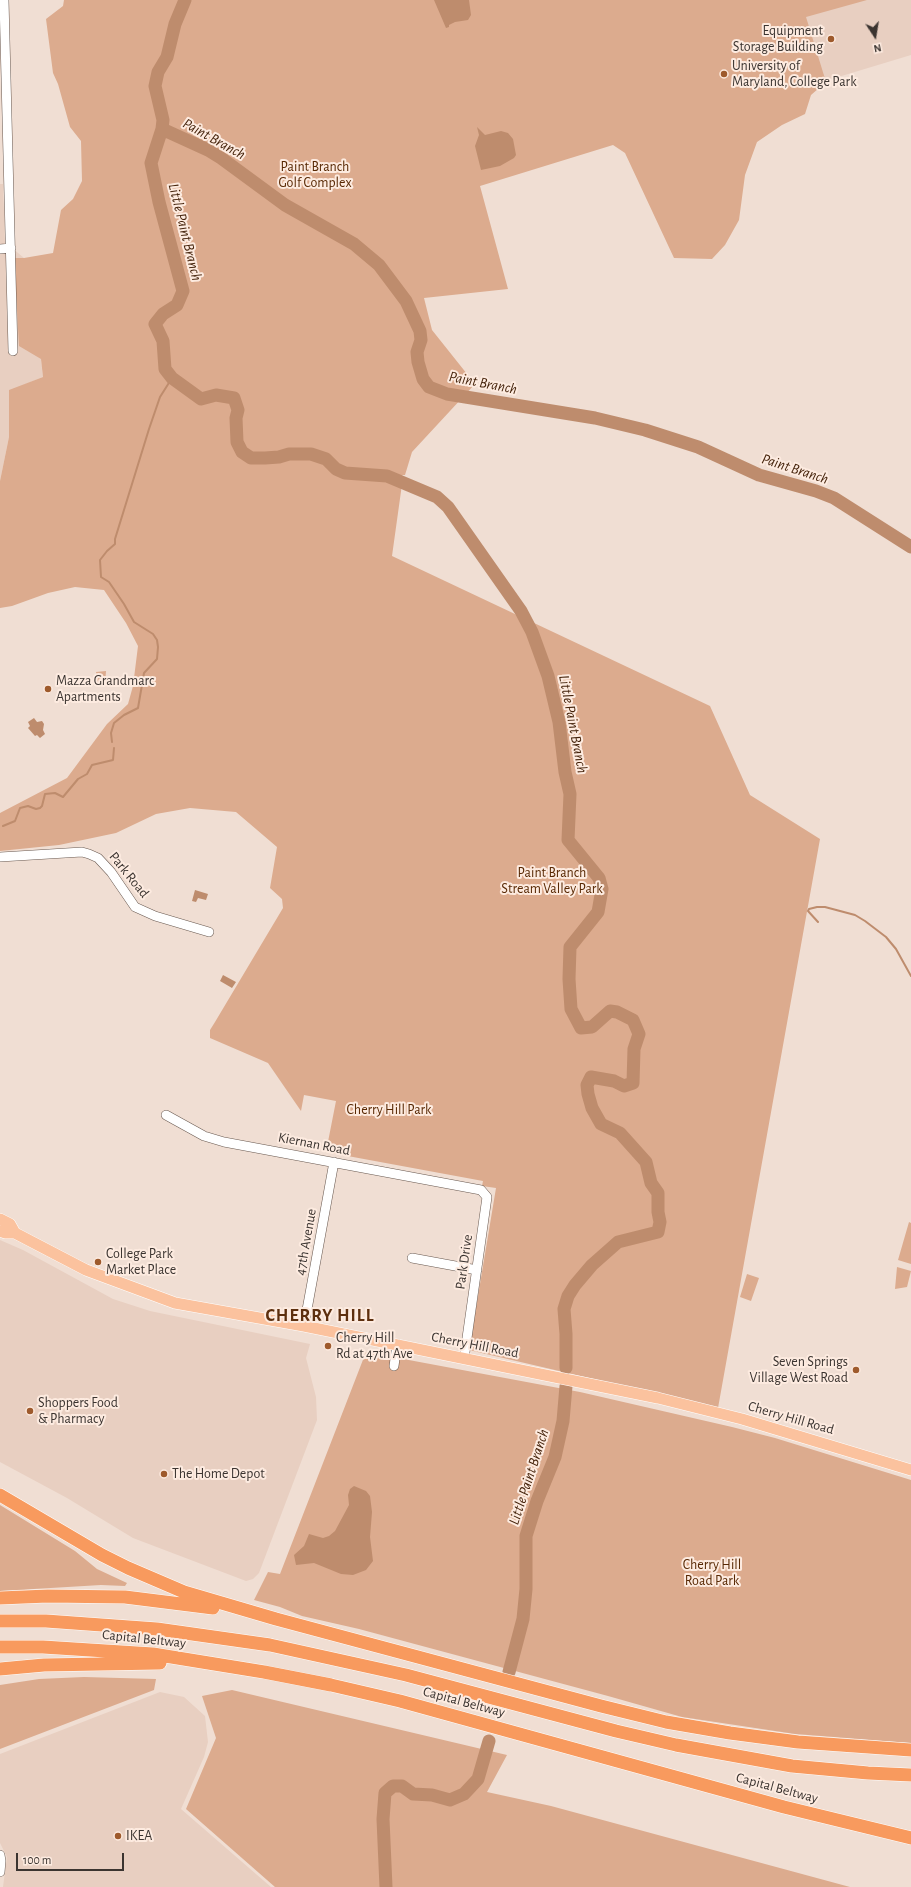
<!DOCTYPE html>
<html>
<head>
<meta charset="utf-8">
<style>
	body { margin:0 }
	#map { position:relative; width:911px; height:1887px; overflow:hidden; background:#f0ded3; font-family:"Alegreya Sans",sans-serif }
	canvas { display:block }
	.north { position:absolute; left:855px; top:16px; width:40px; height:40px; -webkit-text-stroke:3px #fdebe0; paint-order:stroke; rotate:168deg; font-size:11px; font-weight:700; line-height:16px; text-align:center; color:#3b3430 }
	.north::after { content:''; display:block; margin:auto; width:14px; height:18px; background:#3b3430; clip-path:polygon(50% 0,100% 100%,50% 72%,0 100%) }
	.scale { position:absolute; left:16px; top:1853px; width:108px; height:18px; box-sizing:border-box; border:2px solid #3b3430; border-top:0; padding-left:5px; font-size:12px; line-height:14px; white-space:nowrap; color:#3b3430; -webkit-text-stroke:3px #fdebe0; paint-order:stroke }
</style>
</head>
<body>
<div id="map">
<canvas width="911" height="1887"></canvas>
<div class="north">N</div>
<div class="scale">100 m</div>
</div>
<script>
const context = document.querySelector('canvas').getContext('2d');
context.lineJoin = 'round';
function paint(path, color) { context.fillStyle = color; context.fill(path, 'evenodd'); }
const toPath = rows => new Path2D(rows.map(r => 'M' + r).join(''));
function stroke(path, color, width, dash) { context.strokeStyle = color; context.lineWidth = width; context.lineCap = dash ? 'butt' : 'round'; context.setLineDash(dash || []); context.stroke(path); }
function drawText(font, color, halo, rows, align = 'center') {
  context.font = font + ' "Alegreya Sans",sans-serif'; context.lineWidth = 4; context.setLineDash([]); context.textBaseline = 'middle'; context.strokeStyle = halo; context.fillStyle = color; for (const [text, x, y, turn = 0] of rows) {
    context.save(); context.translate(x, y); context.rotate((+turn || 0) * Math.PI / 180); context.textAlign = isNaN(turn) ? turn : align; if (halo) context.strokeText(text, 0, 0); context.fillText(text, 0, 0); context.restore();
  }
}
paint(toPath([
	[578,0,911,0,911,55,620,143],
	[0,184,3,184,5,242,24,258,15,258,41,359,43,377,9,391,9,437,0,481],
	[0,1240,23,1250,113,1299,150,1311,310,1344,306,1358,316,1397,317,1420,259,1573,253,1579,246,1581,133,1538,67,1498,0,1462],
	[160,1692,184,1697,205,1716,208,1742,204,1757,181,1809,271,1887,3,1887,7,1857,0,1843,0,1754]
]), '#e8cfc1');
paint(toPath([
	[64,0,867,0,806,17,826,82,811,95,805,114,782,125,757,142,745,175,739,220,725,245,712,259,674,258,625,153,613,145,480,186,508,289,424,298,432,330,475,384,412,452,405,475,402,475,403,477,392,556,710,706,750,795,820,839,718,1408,469,1350,496,1188,482,1186,483,1181,326,1152,336,1101,304,1095,301,1111,268,1063,210,1038,210,1030,215,1022,283,908,282,899,270,888,277,847,236,812,190,808,156,814,116,833,59,845,0,851,0,813,67,778,107,724,128,704,133,686,138,646,126,623,104,590,75,587,48,593,12,606,0,608,0,481,9,437,9,390,43,377,41,359,19,346,14,258,24,258,53,253,61,210,73,199,82,181,81,141,70,127,58,84,53,73,46,19,63,6],
	[106,671,105,685,98,686,96,672],
	[909,1222,911,1223,911,1264,898,1260],
	[897,1267,911,1271,907,1287,895,1289],
	[747,1274,759,1278,751,1301,740,1297],
	[366,1352,580,1392,732,1427,775,1438,911,1480,911,1743,795,1734,682,1717,608,1696,359,1629,302,1616,280,1607,254,1600,268,1572,280,1574],
	[0,1505,75,1551,97,1569,127,1583,125,1586,101,1585,0,1591],
	[84,1677,156,1679,154,1690,0,1749,0,1685,39,1679],
	[232,1690,507,1755,487,1792,551,1806,850,1887,275,1887,186,1809,216,1738,202,1696]
]), '#dcab8e');
paint(toPath([
	[434,0,469,0,471,15,468,20,455,22,449,25,449,27,446,28],
	[477,127,485,135,501,131,508,133,513,139,516,155,514,158,500,166,481,170,475,146,479,135],
	[34,718,37,722,42,721,44,724,43,730,45,734,40,738,37,735,35,736,28,728,30,726,28,722],
	[195,890,208,894,206,900,198,898,196,902,192,901],
	[223,975,236,982,232,988,220,981],
	[354,1486,366,1491,370,1496,372,1512,370,1537,373,1561,366,1570,353,1575,341,1574,314,1563,296,1565,294,1555,304,1546,309,1534,323,1538,329,1536,335,1531,349,1505,348,1495,350,1489]
]), '#be8c6d');
stroke(toPath([
	[112,742,111,733,114,723,124,715,138,708,144,673,157,659,158,647,157,640,153,634,134,622,124,604,109,582,101,577,100,560,107,551,115,544,115,539,149,429,160,397,172,378],
	[3,826,15,821,20,808,28,806,36,809,40,808,42,806,45,794,55,793,63,797,78,779,87,774,92,765,113,760,114,748],
	[818,922,808,911,809,909,817,907,825,907,855,915,865,921,886,937,896,949,911,976]
]), '#be8c6d', 2);
stroke(toPath([
	[185,0,175,24,167,57,158,72,155,86,163,120,162,129,151,163,159,202,183,291,177,305,163,314,155,324,163,341,165,369,172,378,201,399,216,395,234,398,238,410,236,418,237,442,242,452,251,458,265,458,279,457,289,454,311,454,326,459,336,469,345,473,387,476,437,497,448,507,521,611,532,632,548,676,559,722,565,772,570,794,568,840,599,878,602,889,598,912,570,947,569,979,571,1009,581,1028,592,1027,610,1011,617,1012,633,1020,639,1034,634,1049,633,1083,624,1086,614,1081,591,1077,587,1085,588,1094,592,1108,601,1124,620,1133,646,1162,651,1183,658,1193,658,1212,660,1222,658,1232,618,1242,592,1265,575,1285,568,1296,564,1309,566,1334,566,1368],
	[162,129,208,150,221,158,285,205,354,244,379,265,406,301,420,331,421,340,417,352,418,362,423,379,429,387,447,394,595,418,645,430,698,447,759,475,816,491,834,498,911,547],
	[509,1672,523,1619,526,1589,526,1536,537,1501,555,1457,563,1421,566,1386],
	[386,1887,383,1819,385,1793,393,1786,402,1786,413,1794,432,1795,450,1800,464,1794,478,1779,489,1741]
]), '#be8c6d', 13);
const minor = toPath([
	[4,0,13,351],
	[0,249,11,248],
	[0,857,82,852,89,854,98,858,111,872,135,907,155,916,209,932],
	[166,1115,204,1136,224,1142,481,1190,487,1197,464,1359],
	[412,1258,477,1270],
	[304,1326,334,1162],
	[394,1366,397,1344],
	[0,1855,1,1861,0,1872]
]);
const major = toPath([
	[0,1219,10,1224,15,1233],
	[0,1231,5,1233,15,1233,86,1270,175,1303,304,1326,658,1398,742,1419,911,1470]
]);
const highway = toPath([
	[0,1495,102,1555,128,1568,184,1592,276,1619,601,1706,666,1722,730,1733,798,1742,911,1750],
	[0,1598,48,1596,125,1597,213,1608],
	[0,1621,46,1621,157,1629,270,1645,406,1675,616,1731,676,1745,792,1766,868,1773,911,1775],
	[0,1647,43,1647,153,1654,264,1672,331,1685,400,1701,784,1807,911,1838],
	[0,1669,44,1665,160,1663]
]);
stroke(minor, '#695950', 10);
stroke(major, '#fff', 12);
stroke(highway, '#fff', 14);
stroke(minor, '#fff', 9);
stroke(major, '#fbc29e', 11);
stroke(highway, '#f89a5e', 13);
for (const [x, y, r, color] of [
	[831,39,4,"#9e5a2c"],
	[724,74,4,"#9e5a2c"],
	[48,689,4,"#9e5a2c"],
	[98,1262,4,"#9e5a2c"],
	[328,1346,4,"#9e5a2c"],
	[856,1370,4,"#9e5a2c"],
	[30,1411,4,"#9e5a2c"],
	[164,1474,4,"#9e5a2c"],
	[118,1836,4,"#9e5a2c"]
]) { const dot = new Path2D(); dot.arc(x, y, r, 0, 2 * Math.PI); context.fillStyle = color; context.fill(dot); stroke(dot, '#fdebe0', 1.5); }
drawText('14px', '#3b3430', '#fdebe0', [
	["Equipment",823,31,"right"],
	["Storage Building",823,47,"right"],
	["University of",732,66],
	["Maryland, College Park",732,82],
	["Mazza Grandmarc",56,681],
	["Apartments",56,697],
	["College Park",106,1254],
	["Market Place",106,1270],
	["Cherry Hill",336,1338],
	["Rd at 47th Ave",336,1354],
	["Seven Springs",848,1362,"right"],
	["Village West Road",848,1378,"right"],
	["Shoppers Food",38,1403],
	["& Pharmacy",38,1419],
	["The Home Depot",172,1474],
	["IKEA",126,1836]
], 'left');
drawText('14px', '#582803', '#fdebe0', [
	["Paint Branch",315,167],
	["Golf Complex",315,183],
	["Paint Branch",552,873],
	["Stream Valley Park",552,889],
	["Cherry Hill Park",389,1110],
	["Cherry Hill",712,1565],
	["Road Park",712,1581]
]);
drawText('14px', '#3b3430', '#fdebe0', [
	["Park Road",129,875,51],
	["Kiernan Road",314,1144,11],
	["47th Avenue",306,1242,-80],
	["Park Drive",464,1262,-82],
	["Cherry Hill Road",475,1345,11],
	["Cherry Hill Road",791,1418,16],
	["Capital Beltway",144,1639,6],
	["Capital Beltway",464,1702,15],
	["Capital Beltway",777,1788,15]
]);
drawText('italic 15px', '#45230b', '#fdebe0', [
	["Paint Branch",214,139,29],
	["Little Paint Branch",185,232,76],
	["Paint Branch",483,383,11],
	["Paint Branch",795,469,18],
	["Little Paint Branch",573,724,79],
	["Little Paint Branch",529,1477,-72]
]);
context.letterSpacing = '1px';
drawText('bold 18px', '#5d2f0e', '#fdebe0', [
	["CHERRY HILL",320,1316]
]);
context.letterSpacing = '0px';
</script>
</body>
</html>
